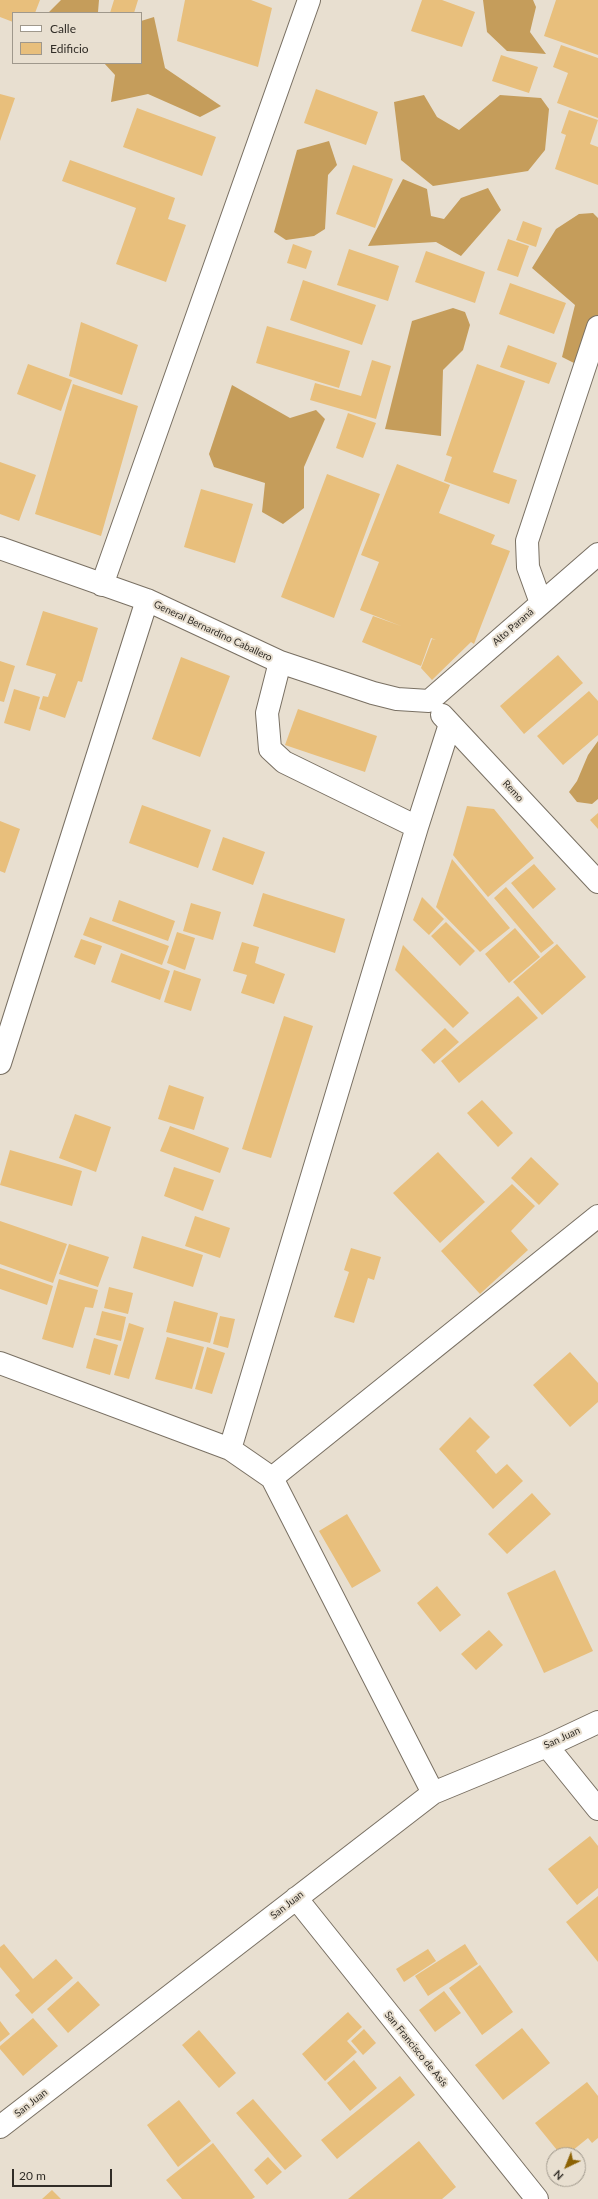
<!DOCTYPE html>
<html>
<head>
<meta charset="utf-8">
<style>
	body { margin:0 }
	#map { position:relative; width:598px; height:2199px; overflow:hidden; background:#e8dfd0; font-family:Lato,sans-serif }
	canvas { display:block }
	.legend { position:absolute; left:12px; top:12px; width:130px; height:52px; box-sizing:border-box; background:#e8dfd0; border:1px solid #9f988c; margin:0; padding:5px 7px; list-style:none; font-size:12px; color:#312d27 }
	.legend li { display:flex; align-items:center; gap:8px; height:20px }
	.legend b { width:20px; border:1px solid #9f988c }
	.north { position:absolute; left:546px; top:2147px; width:40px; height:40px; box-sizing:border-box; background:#e8dfd0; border:1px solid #9f988c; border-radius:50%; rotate:223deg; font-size:11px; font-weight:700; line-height:16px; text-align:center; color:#312d27 }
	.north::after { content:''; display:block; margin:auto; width:14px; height:18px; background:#8c6204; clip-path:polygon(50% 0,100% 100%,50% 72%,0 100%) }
	.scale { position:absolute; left:12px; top:2169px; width:100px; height:18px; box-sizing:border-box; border:2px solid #312d27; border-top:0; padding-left:5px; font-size:12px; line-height:14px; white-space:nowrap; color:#312d27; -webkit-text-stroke:3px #e8dfd0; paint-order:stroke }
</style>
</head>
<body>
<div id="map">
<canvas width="598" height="2199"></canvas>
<ul class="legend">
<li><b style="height:5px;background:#fff"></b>Calle</li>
<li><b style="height:11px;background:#e8bf7c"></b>Edificio</li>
</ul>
<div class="north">N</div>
<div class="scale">20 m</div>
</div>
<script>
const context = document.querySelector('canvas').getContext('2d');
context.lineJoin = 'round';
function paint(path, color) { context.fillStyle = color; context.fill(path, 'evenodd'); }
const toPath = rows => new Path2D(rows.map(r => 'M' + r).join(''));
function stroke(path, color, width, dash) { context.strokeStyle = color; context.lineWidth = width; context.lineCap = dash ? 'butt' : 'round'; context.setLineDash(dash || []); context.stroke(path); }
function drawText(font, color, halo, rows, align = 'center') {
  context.font = font + ' Lato,sans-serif'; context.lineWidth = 4; context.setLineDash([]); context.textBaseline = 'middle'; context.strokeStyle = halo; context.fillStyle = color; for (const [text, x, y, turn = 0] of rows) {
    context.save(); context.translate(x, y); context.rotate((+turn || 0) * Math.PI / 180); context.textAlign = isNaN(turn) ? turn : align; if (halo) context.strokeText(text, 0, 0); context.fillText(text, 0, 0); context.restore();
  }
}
paint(toPath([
	[61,0,99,0,98,12,99,13,48,13],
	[483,0,533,0,536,7,530,32,546,54,507,51,487,32],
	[154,17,165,68,221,106,200,117,148,94,111,102,115,75,104,63,141,63,141,21],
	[424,95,437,117,459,130,500,95,541,98,549,109,545,150,528,171,433,186,401,160,394,102],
	[329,141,337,165,328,175,325,229,314,236,286,240,274,232,297,150],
	[403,179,427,189,431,216,444,219,461,198,488,188,501,210,461,256,436,242,368,246],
	[593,213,598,218,598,348,586,369,562,357,575,305,532,268,556,229,579,214],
	[453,308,465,312,470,325,463,350,443,370,441,436,385,429,412,321],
	[232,385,290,418,316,410,325,419,304,467,304,508,283,524,262,512,265,483,214,467,209,454],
	[598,741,598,799,592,804,577,802,569,792,577,781,588,755]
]), '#c59d5b');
paint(toPath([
	[0,0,40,0,35,13,13,13,13,22,0,17],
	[114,0,138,0,134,13,110,13],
	[185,0,251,0,272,8,258,67,177,41],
	[422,0,442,0,475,12,462,47,411,31],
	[556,0,598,0,598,55,544,36],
	[561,45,598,58,598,118,557,103,568,73,553,67],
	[501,55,538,67,529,93,492,81],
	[316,89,378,112,366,145,304,123],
	[0,94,15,98,0,141],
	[137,108,216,137,202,176,123,147],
	[569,110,598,120,590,144,598,147,598,185,555,169,566,135,561,133],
	[70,160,175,198,168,219,186,225,166,282,116,264,136,208,62,181],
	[353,165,393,179,375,228,336,214],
	[523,221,542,228,536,247,516,240],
	[508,239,529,246,518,277,497,270],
	[293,244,312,251,306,269,287,263],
	[349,249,399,266,388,301,337,285],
	[426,251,485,272,475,303,415,282],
	[303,280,376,305,362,345,290,320],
	[510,283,566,303,554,334,499,314],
	[81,322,138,345,122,395,69,376],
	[267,326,350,351,339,388,256,363],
	[508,345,557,363,549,384,500,367],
	[372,360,391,366,376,419,310,400,315,383,361,396],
	[28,364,72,380,61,411,17,394],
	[477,364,525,381,493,472,517,480,509,504,444,481,452,457,446,455],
	[73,384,138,406,101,536,35,514],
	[348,413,376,423,363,458,336,448],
	[0,462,36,475,19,521,0,514],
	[397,464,450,485,439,513,495,535,491,544,510,551,474,644,471,642,432,680,421,668,432,639,436,640,431,638,421,666,362,642,373,616,401,626,360,610,379,562,361,555],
	[327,474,380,494,334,618,281,597],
	[201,489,253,504,235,563,184,547],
	[43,611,98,628,82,682,78,681,65,718,39,709,43,696,48,697,56,674,26,665],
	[558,655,583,683,524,734,500,706],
	[181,657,230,676,200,757,152,739],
	[0,661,15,666,4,702,0,701],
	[14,689,40,697,30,731,4,723],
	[589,691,598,701,598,735,563,765,537,736],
	[298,709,377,736,365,772,285,745],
	[142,805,211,830,198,868,129,843],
	[467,806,494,809,534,858,488,897,453,855],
	[598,813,598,829,590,820],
	[0,821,20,829,5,873,0,871],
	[223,837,265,852,253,885,212,870],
	[452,859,510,928,480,952,436,907],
	[534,864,556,889,533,909,511,883],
	[506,887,554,943,541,953,494,898],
	[263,893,345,919,335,953,253,926],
	[422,897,444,919,429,935,413,920],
	[119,900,175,921,168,941,112,921],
	[191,903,221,912,213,940,183,931],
	[90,917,169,946,162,965,83,935],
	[446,922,475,951,460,966,431,936],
	[515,928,540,957,509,983,485,954],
	[177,932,195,938,185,970,167,963],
	[81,939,102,946,95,965,74,957],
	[242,942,259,947,255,963,285,974,274,1004,241,993,247,975,233,971],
	[557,944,586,977,542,1015,513,982],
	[403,945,469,1013,453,1028,395,970],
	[121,953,170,971,160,1000,111,982],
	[174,970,201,979,191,1011,164,1002],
	[518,996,538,1018,459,1083,441,1061],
	[284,1016,313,1026,271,1158,242,1149],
	[445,1028,459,1042,434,1064,421,1050],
	[169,1085,204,1097,194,1130,158,1119],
	[482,1100,513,1133,498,1147,467,1113],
	[75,1114,111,1127,96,1172,59,1158],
	[170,1126,229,1148,220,1173,160,1151],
	[10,1150,82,1171,72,1206,0,1185],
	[438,1152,485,1202,440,1243,393,1193],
	[531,1157,559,1184,539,1205,511,1178],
	[174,1167,214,1180,203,1211,164,1196],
	[512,1184,535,1206,511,1231,528,1250,480,1294,441,1251],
	[195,1216,230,1228,220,1258,185,1246],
	[0,1221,67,1244,53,1283,0,1264],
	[142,1236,203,1255,193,1287,133,1268],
	[69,1244,109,1257,98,1287,59,1274],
	[351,1248,381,1257,374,1280,368,1278,354,1323,334,1317,349,1272,344,1270],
	[0,1268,53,1286,47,1305,0,1289],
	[59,1279,98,1290,93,1308,85,1307,73,1348,42,1339],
	[109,1287,133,1293,128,1314,104,1308],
	[174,1301,218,1313,210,1343,166,1332],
	[102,1311,126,1317,121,1341,96,1335],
	[220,1316,235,1319,228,1348,213,1344],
	[129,1323,144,1328,129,1379,114,1375],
	[167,1337,204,1347,192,1389,155,1379],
	[94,1338,118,1345,110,1375,86,1368],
	[207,1347,225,1353,212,1394,195,1389],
	[570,1352,598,1383,598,1402,570,1427,533,1385],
	[470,1417,490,1437,476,1451,496,1474,507,1464,523,1481,493,1509,439,1449],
	[532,1493,551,1514,507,1554,488,1534],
	[347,1514,381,1571,352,1588,319,1531],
	[555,1570,593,1651,544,1673,507,1593],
	[437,1586,461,1615,440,1632,417,1603],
	[489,1630,503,1645,476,1670,461,1654],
	[590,1836,598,1846,598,1888,577,1905,548,1869],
	[598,1896,598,1962,566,1922],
	[4,1944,33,1979,56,1959,73,1978,32,2014,15,1995,20,1991,0,1967,0,1947],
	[465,1944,478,1964,428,1996,415,1976],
	[428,1949,436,1961,404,1982,396,1969],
	[480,1965,513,2012,482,2035,449,1988],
	[78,1981,100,2005,68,2033,47,2009],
	[444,1991,461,2013,435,2032,419,2010],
	[348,2012,362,2027,347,2041,357,2052,325,2081,302,2054],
	[33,2018,58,2046,23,2076,0,2049,0,2046],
	[0,2021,10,2034,0,2042],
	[522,2028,550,2063,503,2100,475,2065],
	[364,2029,376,2043,363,2055,351,2041],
	[199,2030,236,2073,219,2088,182,2045],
	[354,2060,377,2088,350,2111,327,2083],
	[400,2076,415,2095,337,2159,321,2140],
	[587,2082,598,2096,598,2138,592,2143,588,2138,567,2155,561,2155,535,2123],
	[253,2099,302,2156,285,2170,236,2113],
	[179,2100,211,2141,178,2167,147,2125],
	[419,2141,456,2187,442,2199,348,2199],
	[213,2143,255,2197,252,2199,182,2199,166,2180],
	[268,2157,282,2172,267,2185,254,2170],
	[52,2190,61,2199,42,2199]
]), '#e8bf7c');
const minor = toPath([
	[0,548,147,600,280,662,373,693,397,699,429,701],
	[102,585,309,0],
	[541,603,528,567,527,541,598,327],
	[280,662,267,713,270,749,284,762,417,827],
	[429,701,598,554],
	[442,715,598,882],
	[0,1063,147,600],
	[0,1363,230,1449,272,1478],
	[230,1449,417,827,450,724],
	[547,1746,598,1809],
	[433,1793,272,1478,598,1216],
	[296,1898,537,2199],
	[0,2127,433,1793,547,1746,598,1722]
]);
stroke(minor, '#797063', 24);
stroke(minor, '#fff', 22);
drawText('10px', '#312d27', '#e8dfd0', [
	["Alto Paraná",513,627,-41],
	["General Bernardino Caballero",213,631,25],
	["Remo",513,791,47],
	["San Juan",562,1738,-25],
	["San Juan",287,1905,-38],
	["San Francisco de Asís",416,2049,51],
	["San Juan",31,2103,-38]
]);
</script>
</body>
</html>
